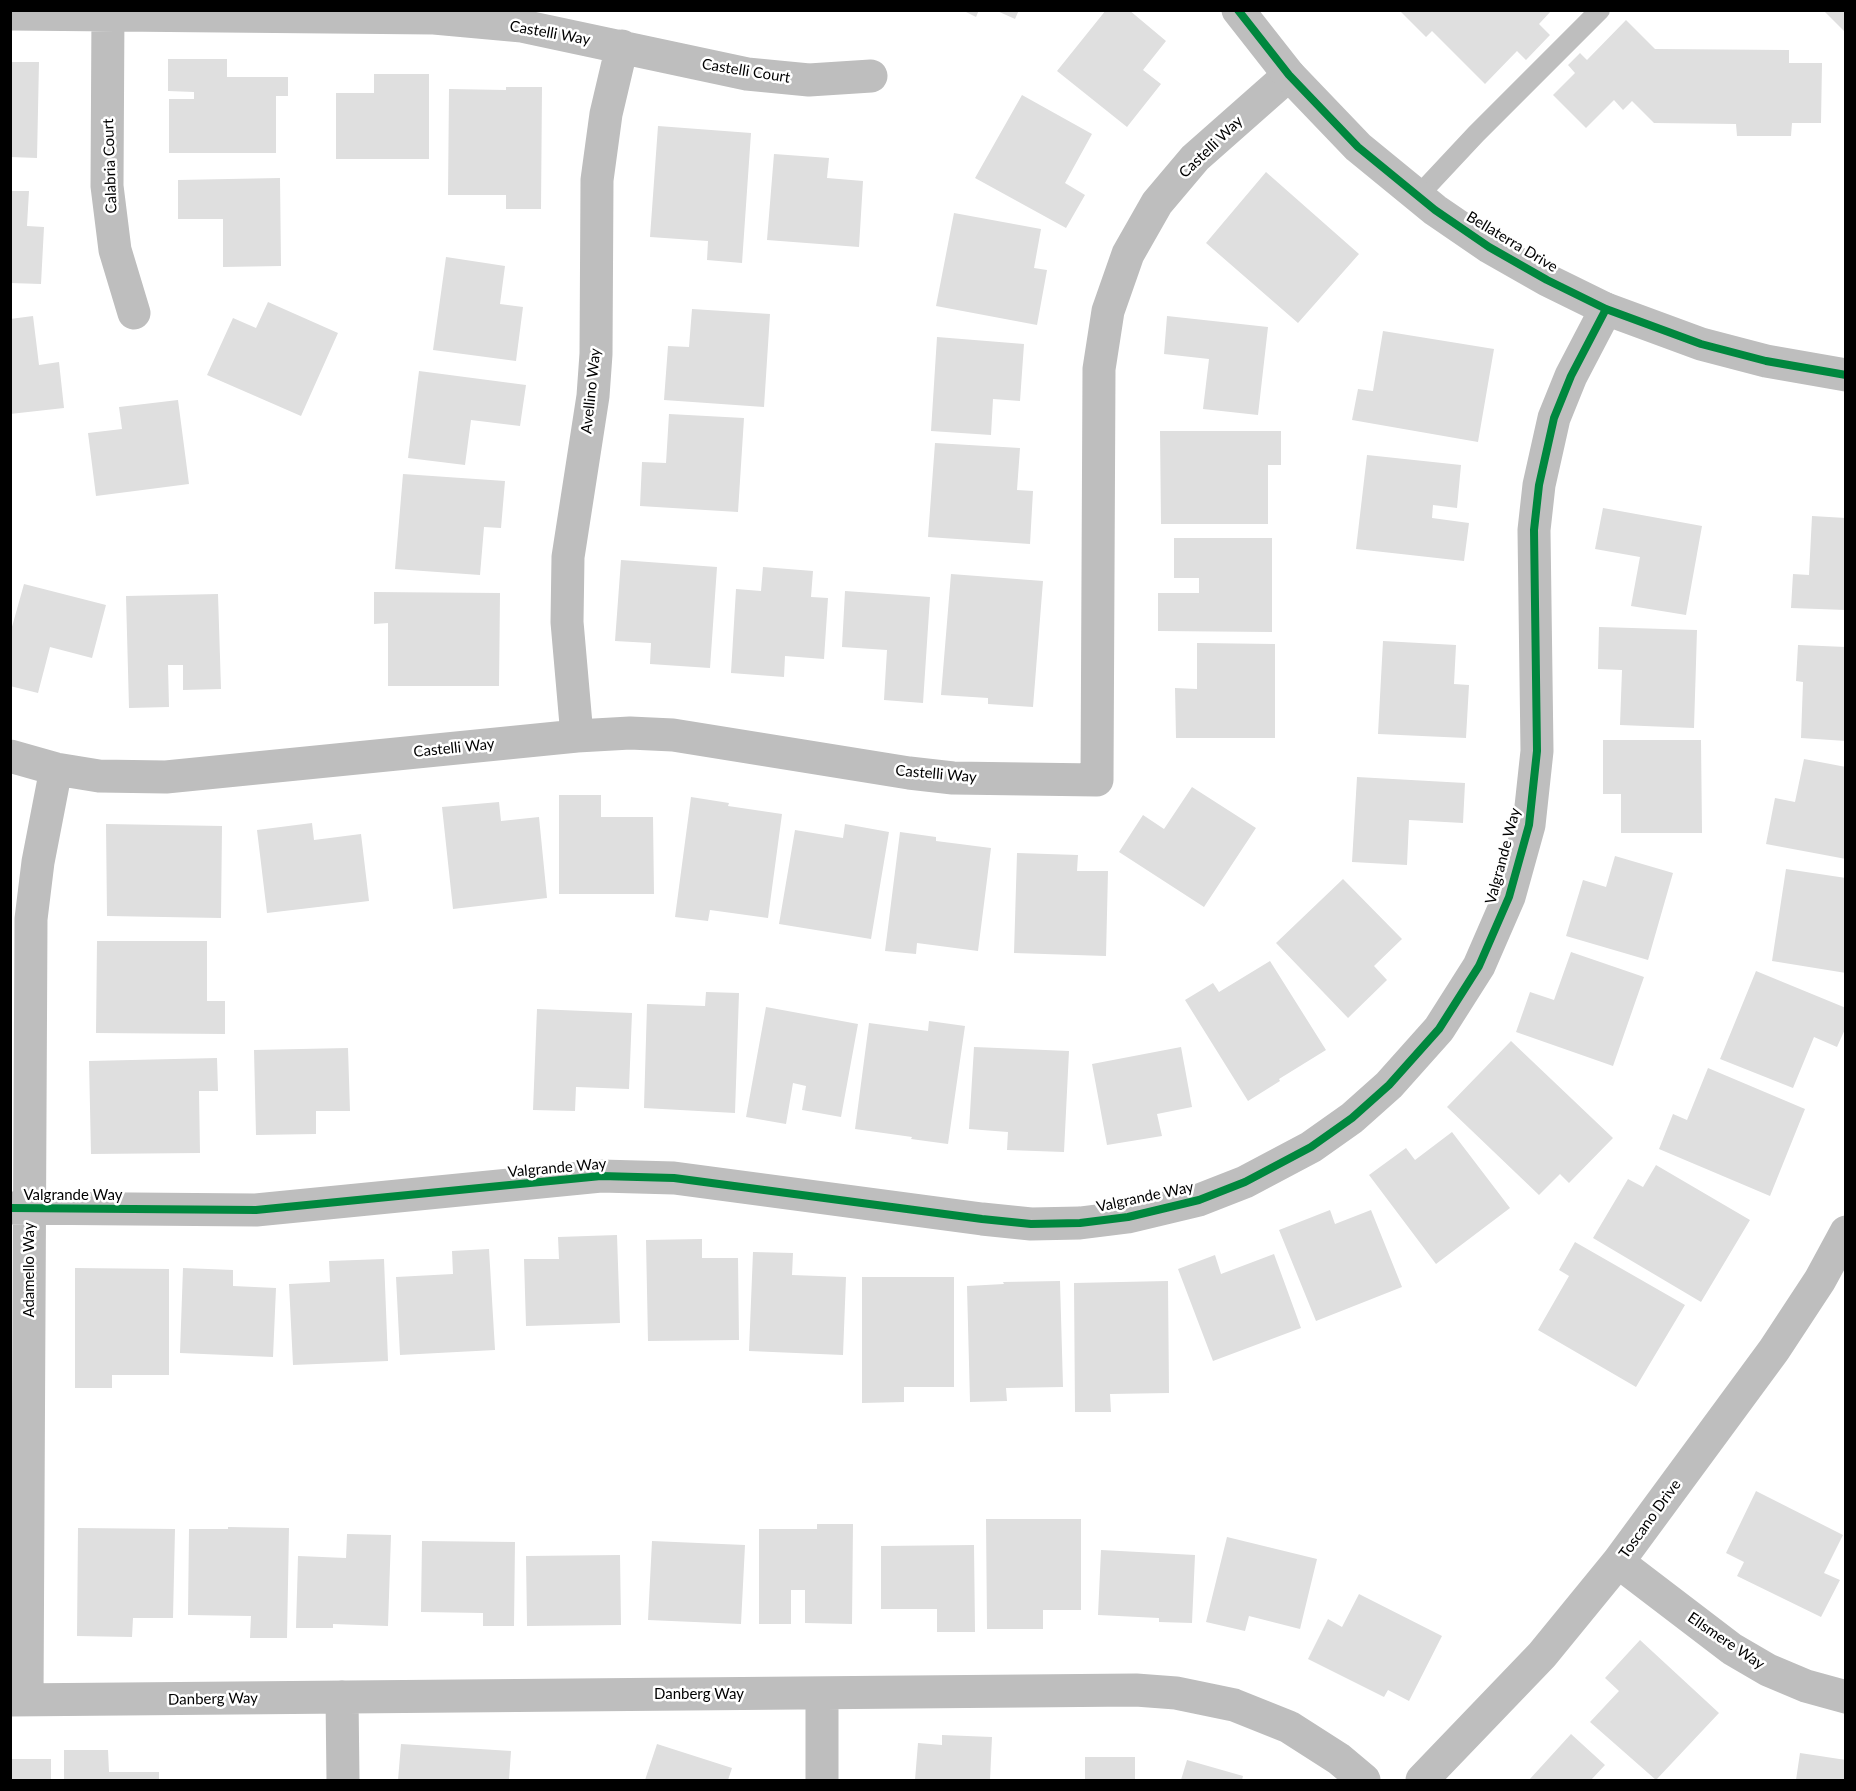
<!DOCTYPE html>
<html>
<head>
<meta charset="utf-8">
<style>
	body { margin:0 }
	#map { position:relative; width:1856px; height:1791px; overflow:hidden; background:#fff; font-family:Lato,sans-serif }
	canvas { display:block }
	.frame { position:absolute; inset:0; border:12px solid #000; pointer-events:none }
</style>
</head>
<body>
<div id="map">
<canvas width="1856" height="1791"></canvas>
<div class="frame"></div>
</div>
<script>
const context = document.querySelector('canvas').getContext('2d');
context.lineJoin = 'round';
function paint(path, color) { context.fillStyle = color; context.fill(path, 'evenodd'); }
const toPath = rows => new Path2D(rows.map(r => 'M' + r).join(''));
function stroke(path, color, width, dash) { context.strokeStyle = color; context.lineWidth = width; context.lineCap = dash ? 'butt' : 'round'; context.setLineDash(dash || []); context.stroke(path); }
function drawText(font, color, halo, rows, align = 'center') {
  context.font = font + ' Lato,sans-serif'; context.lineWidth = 5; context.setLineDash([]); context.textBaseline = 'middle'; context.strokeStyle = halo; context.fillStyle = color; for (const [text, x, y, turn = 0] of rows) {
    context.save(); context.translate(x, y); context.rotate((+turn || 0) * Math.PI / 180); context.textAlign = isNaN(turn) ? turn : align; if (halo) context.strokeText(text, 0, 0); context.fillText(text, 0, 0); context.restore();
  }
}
paint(toPath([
	[962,10,979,10,976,17],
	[995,10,1019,10,1015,19],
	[1106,10,1129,10,1166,41,1143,70,1161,84,1127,127,1057,71],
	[1399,10,1552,10,1539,24,1550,35,1526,60,1517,51,1485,84,1432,31,1426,37],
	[1823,10,1846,10,1846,33],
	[1626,20,1655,49,1789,50,1789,63,1822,63,1821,123,1792,123,1791,136,1737,136,1736,124,1654,123,1632,101,1623,110,1614,100,1586,128,1553,95,1575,73,1568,65,1580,53,1587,60],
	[168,59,227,59,227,77,288,77,288,96,276,96,276,153,169,153,169,99,194,99,194,92,168,91],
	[10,62,39,62,37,158,10,157],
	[374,74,429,74,429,159,336,159,336,93,374,93],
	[506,87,542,87,541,209,506,209,506,195,448,195,449,89,506,90],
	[1022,95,1092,134,1065,183,1085,195,1066,228,975,178],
	[658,126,751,133,742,263,707,260,708,241,650,237],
	[774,154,829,158,827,178,863,181,859,247,767,240],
	[1266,172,1359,254,1298,323,1206,243],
	[280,178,281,266,223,267,223,219,178,219,178,180],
	[10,191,29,191,27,226,44,227,41,284,10,283],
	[954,213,1041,229,1034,268,1047,270,1037,325,936,306],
	[446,257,505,266,500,304,523,307,516,361,433,350],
	[268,302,338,333,301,416,207,375,233,318,256,328],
	[692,309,770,314,764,407,664,400,668,346,689,347],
	[33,316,39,365,59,362,64,408,10,414,10,319],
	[1167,316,1268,327,1258,415,1203,409,1209,359,1164,354],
	[1383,331,1494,349,1478,442,1352,420,1358,389,1373,391],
	[937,337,1024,344,1020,401,993,399,991,435,931,431],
	[419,371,526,385,520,426,471,420,465,465,408,458],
	[178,400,189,484,96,496,88,433,122,429,119,407],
	[669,414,744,418,738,512,640,506,642,462,666,463],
	[1160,431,1281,431,1281,465,1268,465,1268,524,1161,524],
	[935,443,1020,448,1017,490,1033,491,1030,544,928,537],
	[1367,455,1461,465,1457,508,1433,505,1432,518,1469,523,1464,561,1356,549],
	[403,474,505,481,501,528,484,527,480,575,395,569],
	[1603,508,1702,526,1686,615,1631,606,1640,557,1595,549],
	[1812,516,1846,518,1846,610,1791,608,1793,574,1809,575],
	[1174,538,1272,538,1272,632,1158,631,1158,593,1199,593,1199,578,1174,578],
	[621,560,717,567,710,668,650,664,651,643,615,641],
	[763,567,813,571,811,597,828,598,824,659,785,656,784,677,731,673,736,589,761,591],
	[951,574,1043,581,1033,707,988,704,988,698,941,695],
	[24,584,106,605,92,658,50,647,38,693,10,686,10,634],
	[845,591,930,597,923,703,884,700,887,650,842,647],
	[374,592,500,593,499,686,388,686,388,623,374,624],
	[218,594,221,689,183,690,183,665,168,665,169,707,129,708,126,596],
	[1599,627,1697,630,1694,728,1620,725,1622,670,1598,669],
	[1383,641,1456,645,1454,684,1469,685,1466,738,1378,734],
	[1197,643,1275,644,1275,738,1176,738,1175,688,1197,689],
	[1798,645,1846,647,1846,741,1801,738,1803,682,1796,681],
	[1603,740,1701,740,1702,833,1621,833,1621,794,1603,794],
	[1804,759,1846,767,1846,859,1766,844,1775,798,1795,802],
	[1357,777,1465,783,1463,823,1409,820,1407,865,1352,862],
	[1192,787,1256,828,1204,907,1119,852,1143,815,1164,829],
	[559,795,601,795,601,817,653,817,654,894,559,894],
	[691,797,729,803,728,806,782,814,768,918,710,910,708,921,675,917],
	[499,802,501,821,539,817,547,898,453,909,442,807],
	[312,823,314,840,361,834,369,901,267,913,257,830],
	[106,824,222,826,221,918,107,916],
	[845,824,889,832,871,939,779,924,795,830,843,838],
	[900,832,936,837,936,841,991,848,978,951,917,943,916,954,885,951],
	[1017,853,1078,855,1077,871,1108,871,1106,956,1014,953],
	[1615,856,1673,873,1648,960,1566,936,1583,880,1606,887],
	[1786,869,1846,878,1846,973,1772,961],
	[1343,879,1402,939,1374,966,1387,980,1348,1018,1276,943],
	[97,941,207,941,207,1001,225,1001,225,1034,96,1033],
	[1571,952,1644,977,1613,1066,1516,1032,1530,992,1554,1000],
	[1270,961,1326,1050,1279,1079,1280,1081,1248,1101,1185,1000,1213,983,1219,992],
	[1756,971,1846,1008,1846,1027,1837,1047,1814,1037,1793,1088,1720,1059],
	[706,992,739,993,735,1113,644,1108,647,1004,705,1006],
	[766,1007,858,1024,841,1117,802,1110,806,1086,793,1083,786,1124,746,1117],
	[537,1009,632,1013,629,1089,576,1087,575,1111,533,1110],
	[929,1021,965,1026,948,1144,911,1139,912,1137,855,1129,869,1023,928,1031],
	[1511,1041,1613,1138,1569,1183,1560,1174,1539,1195,1447,1107],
	[974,1047,1069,1051,1064,1152,1007,1150,1008,1132,969,1129],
	[1181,1047,1192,1107,1157,1114,1162,1136,1107,1145,1092,1064],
	[348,1048,350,1111,316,1111,316,1134,256,1135,254,1050],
	[217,1058,218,1091,199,1091,200,1153,91,1154,89,1061],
	[1708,1068,1805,1109,1770,1196,1659,1149,1673,1114,1687,1120],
	[1452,1132,1510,1208,1436,1264,1369,1175,1406,1148,1415,1160],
	[1656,1165,1750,1220,1701,1302,1593,1238,1628,1179,1643,1187],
	[1330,1210,1335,1224,1371,1210,1402,1287,1316,1321,1279,1230],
	[617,1235,620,1323,526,1326,524,1259,559,1259,558,1237],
	[702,1239,702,1258,738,1258,739,1340,648,1341,646,1240],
	[1575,1242,1685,1305,1636,1387,1538,1330,1569,1276,1559,1270],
	[489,1249,495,1350,400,1355,396,1277,453,1274,452,1251],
	[753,1252,793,1253,792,1275,846,1277,843,1355,749,1351],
	[1274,1254,1301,1328,1213,1361,1178,1269,1215,1255,1221,1274],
	[384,1259,388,1361,293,1365,289,1284,330,1282,329,1261],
	[75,1268,169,1269,169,1375,112,1375,112,1388,75,1388],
	[183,1268,233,1270,233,1286,276,1288,273,1357,180,1353],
	[862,1277,954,1277,954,1387,904,1387,904,1402,862,1403],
	[1060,1281,1063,1387,1006,1388,1007,1401,970,1402,967,1286,1004,1284,1003,1282],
	[1168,1281,1169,1393,1110,1394,1111,1412,1075,1412,1074,1283],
	[1756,1491,1843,1535,1824,1573,1840,1580,1821,1617,1737,1576,1744,1562,1726,1553],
	[986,1519,1081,1519,1081,1610,1043,1610,1043,1629,987,1629],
	[817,1524,853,1524,852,1624,805,1623,805,1590,791,1590,791,1624,759,1624,759,1529,817,1529],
	[228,1527,289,1528,287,1638,250,1638,251,1616,188,1615,189,1529,228,1529],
	[78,1528,175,1529,173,1618,133,1618,132,1637,77,1636],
	[347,1534,391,1535,388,1626,333,1624,333,1628,296,1628,298,1556,346,1558],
	[1227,1537,1317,1559,1300,1629,1249,1616,1245,1631,1206,1622],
	[422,1541,515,1542,514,1626,483,1626,483,1613,421,1612],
	[652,1541,745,1545,741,1624,648,1620],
	[974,1545,975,1632,937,1632,937,1609,881,1609,881,1546],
	[1101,1550,1195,1555,1192,1623,1159,1622,1159,1618,1098,1615],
	[620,1555,621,1625,527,1626,526,1556],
	[1359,1594,1442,1636,1409,1701,1388,1690,1384,1697,1308,1659,1328,1619,1342,1627],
	[1640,1640,1719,1713,1656,1780,1590,1722,1619,1691,1605,1678],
	[1571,1734,1605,1765,1591,1780,1529,1780],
	[942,1735,992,1737,990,1780,915,1780,918,1743,942,1745],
	[401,1744,511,1751,509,1780,398,1780],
	[657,1744,732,1768,728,1780,645,1780],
	[64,1750,108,1750,109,1772,159,1772,159,1780,64,1780],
	[1800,1753,1846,1760,1846,1780,1796,1780],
	[1085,1757,1135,1757,1135,1780,1085,1780],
	[10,1759,51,1759,51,1780,10,1780],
	[1187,1760,1243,1776,1242,1780,1181,1780]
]), '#dfdfdf');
stroke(toPath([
	[1418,196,1476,134,1600,10]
]), '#bebebe', 20);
stroke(toPath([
	[108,10,107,186,115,250,134,313],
	[10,14,434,18,522,26,747,74,809,80,871,76],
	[577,736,567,622,568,557,593,396,596,354,597,180,606,114,622,46],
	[10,756,56,769,99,776,166,777,577,736,630,733,673,735,909,773,953,778,1097,780,1099,369,1108,311,1128,254,1157,203,1195,158,1289,75],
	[10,1208,256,1210,601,1176,674,1178,982,1219,1031,1224,1080,1223,1128,1217,1199,1200,1245,1182,1311,1147,1352,1118,1389,1085,1439,1029,1479,966,1509,897,1529,825,1537,751,1534,530,1539,485,1554,418,1571,376,1606,309],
	[1618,1562,1732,1649,1768,1670,1806,1686,1846,1697],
	[342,1697,343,1780],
	[10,1700,1136,1690,1176,1693,1234,1705,1289,1727,1339,1759,1364,1780],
	[27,1700,31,919,38,862,56,769],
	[822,1780,822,1693],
	[1422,1780,1542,1655,1618,1562,1774,1350,1820,1280,1846,1232]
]), '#bebebe', 33);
stroke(toPath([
	[1238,10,1289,75,1358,147,1435,210,1489,247,1547,280,1606,309,1701,344,1766,361,1846,375]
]), '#bebebe', 33);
stroke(toPath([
	[1238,10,1289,75,1358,147,1435,210,1489,247,1547,280,1606,309,1701,344,1766,361,1846,375],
	[10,1208,256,1210,601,1176,674,1178,982,1219,1031,1224,1080,1223,1128,1217,1199,1200,1245,1182,1311,1147,1352,1118,1389,1085,1439,1029,1479,966,1509,897,1529,825,1537,751,1534,530,1539,485,1554,418,1571,376,1606,309]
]), '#00873e', 8);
drawText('15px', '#000', '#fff', [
	["Castelli Way",550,33,10],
	["Castelli Court",746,71,9],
	["Castelli Way",1211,147,-44],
	["Calabria Court",110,166,-92],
	["Bellaterra Drive",1512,242,31],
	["Avellino Way",591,391,-84],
	["Castelli Way",454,748,-6],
	["Castelli Way",936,774,5],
	["Valgrande Way",1503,856,-75],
	["Valgrande Way",557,1168,-5],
	["Valgrande Way",73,1195],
	["Valgrande Way",1145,1197,-12],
	["Adamello Way",29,1270,-90],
	["Toscano Drive",1650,1519,-54],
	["Ellsmere Way",1726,1641,34],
	["Danberg Way",699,1694],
	["Danberg Way",213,1699,-1]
]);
</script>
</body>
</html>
